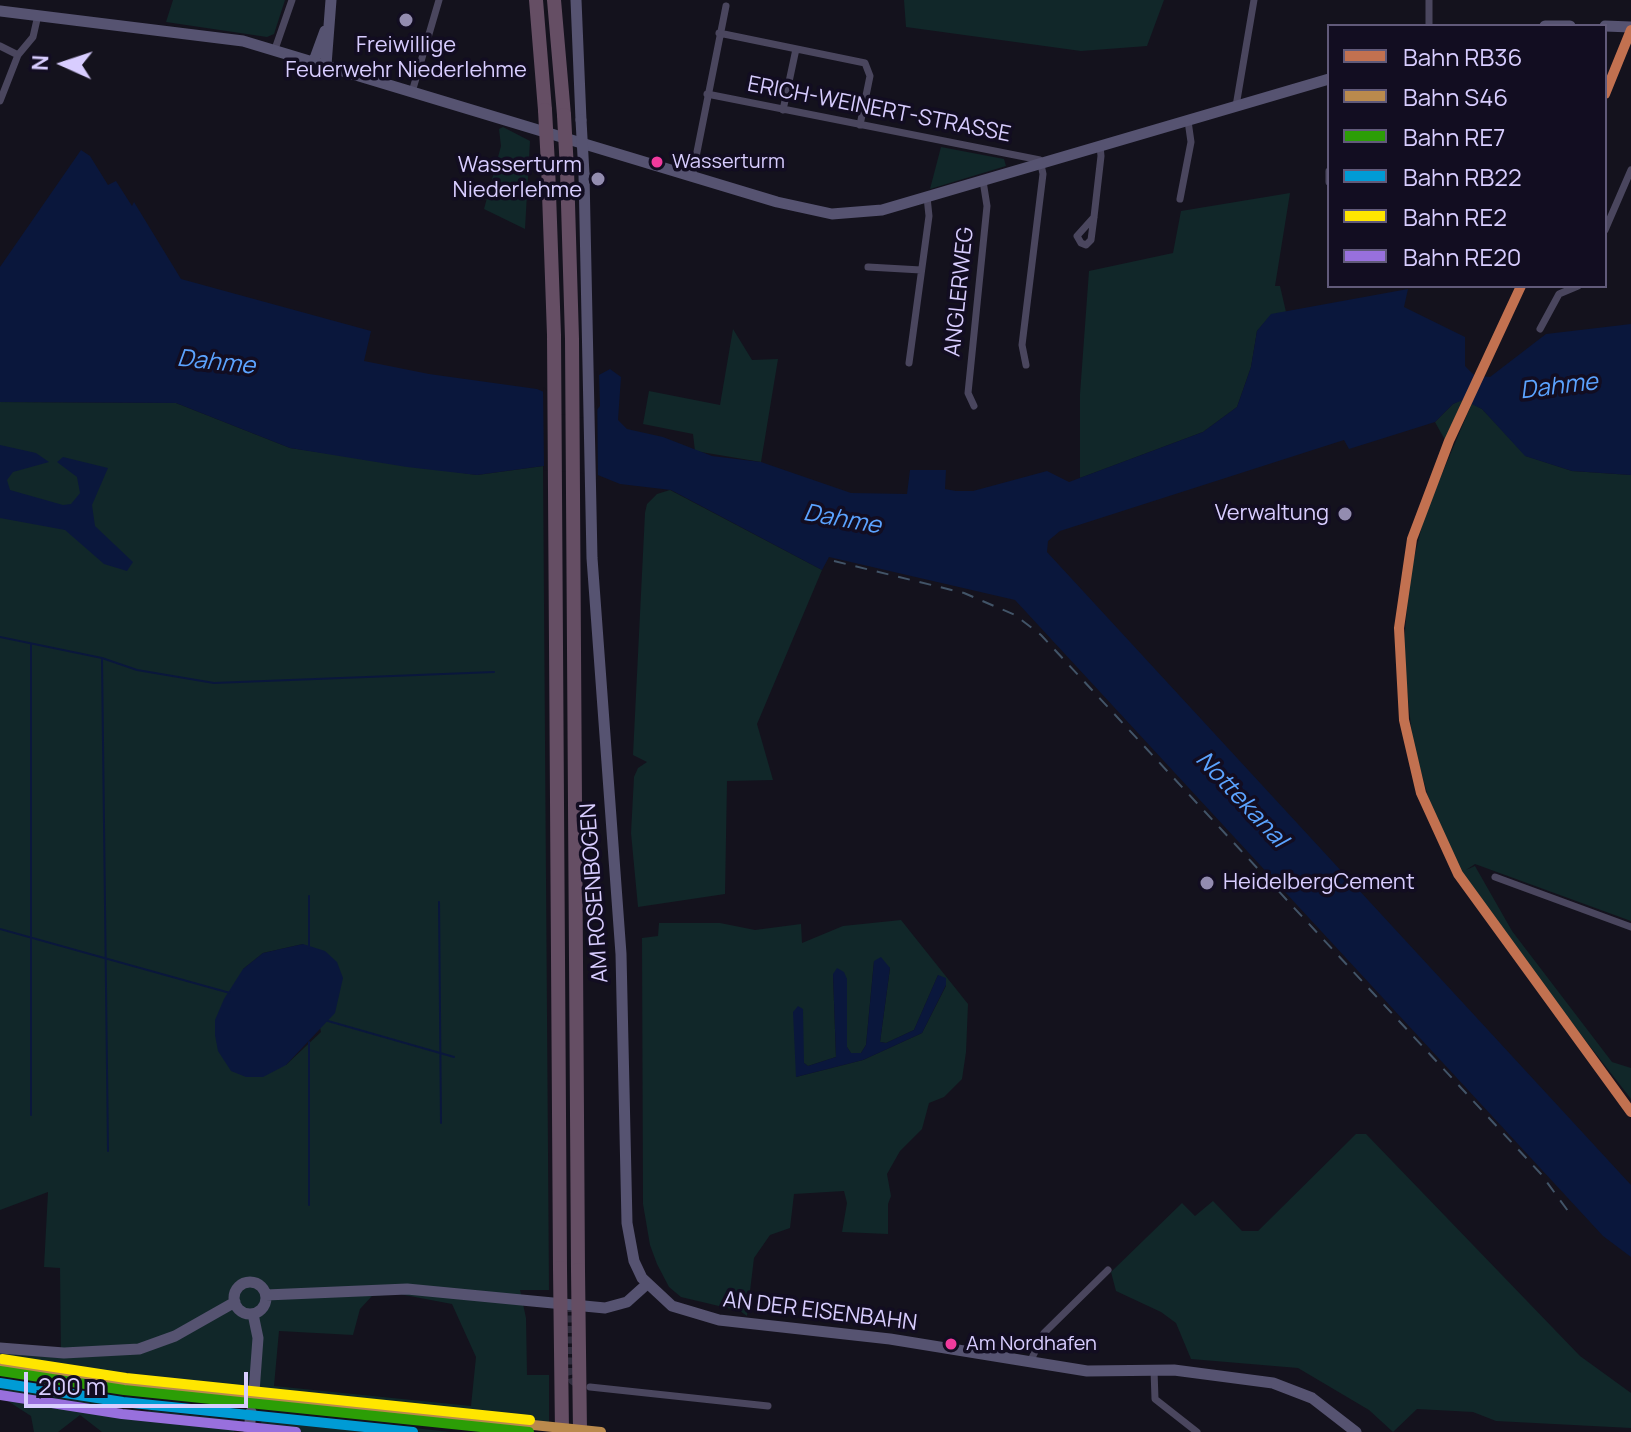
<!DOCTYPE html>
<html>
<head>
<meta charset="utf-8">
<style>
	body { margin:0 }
	#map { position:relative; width:1631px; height:1432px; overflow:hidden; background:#14121d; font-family:Manrope,sans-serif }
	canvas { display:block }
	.legend { position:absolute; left:1327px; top:24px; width:280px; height:264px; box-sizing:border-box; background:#120d21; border:2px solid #615a7a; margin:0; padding:10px 14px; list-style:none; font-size:24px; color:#d8cdff }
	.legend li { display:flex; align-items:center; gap:16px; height:40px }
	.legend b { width:40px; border:2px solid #615a7a }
	.north { position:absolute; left:24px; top:24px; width:80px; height:80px; -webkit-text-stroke:6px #120d21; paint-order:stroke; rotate:273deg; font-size:22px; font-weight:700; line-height:32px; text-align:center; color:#d8cdff }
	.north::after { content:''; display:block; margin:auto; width:28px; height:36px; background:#d8cdff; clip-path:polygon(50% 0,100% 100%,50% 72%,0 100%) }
	.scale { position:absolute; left:24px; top:1372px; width:224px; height:36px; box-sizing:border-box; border:4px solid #d8cdff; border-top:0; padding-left:10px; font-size:24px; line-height:28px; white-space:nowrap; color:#d8cdff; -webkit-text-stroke:6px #120d21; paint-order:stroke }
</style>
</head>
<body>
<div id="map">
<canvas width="1631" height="1432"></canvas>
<ul class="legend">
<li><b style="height:10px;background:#c27150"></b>Bahn RB36</li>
<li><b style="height:10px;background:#ba8a4d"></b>Bahn S46</li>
<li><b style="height:10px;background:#2c9e06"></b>Bahn RE7</li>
<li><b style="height:10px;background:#009bd5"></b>Bahn RB22</li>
<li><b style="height:10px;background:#ffe600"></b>Bahn RE2</li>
<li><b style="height:10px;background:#9870dd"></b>Bahn RE20</li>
</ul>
<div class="north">N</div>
<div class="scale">200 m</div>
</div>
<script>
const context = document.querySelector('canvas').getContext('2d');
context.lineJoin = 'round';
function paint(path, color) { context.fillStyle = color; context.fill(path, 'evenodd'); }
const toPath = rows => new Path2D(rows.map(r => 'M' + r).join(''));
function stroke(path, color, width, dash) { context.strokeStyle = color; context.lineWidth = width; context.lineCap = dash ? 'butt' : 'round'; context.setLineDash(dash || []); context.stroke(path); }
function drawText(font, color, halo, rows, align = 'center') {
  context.font = font + ' Manrope,sans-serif'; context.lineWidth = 7; context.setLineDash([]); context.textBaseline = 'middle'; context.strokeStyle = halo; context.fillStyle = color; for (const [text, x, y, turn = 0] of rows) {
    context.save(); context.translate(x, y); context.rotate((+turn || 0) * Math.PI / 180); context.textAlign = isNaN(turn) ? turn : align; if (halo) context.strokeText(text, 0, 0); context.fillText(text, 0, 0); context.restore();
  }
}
paint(toPath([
	[173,0,285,0,274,34,267,37,166,22],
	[904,0,1164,0,1147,46,1081,51,906,27],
	[503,127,530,141,525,229,484,209,501,146,499,129],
	[941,147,1004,159,1006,166,930,189],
	[1290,193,1275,286,1280,286,1286,312,1271,315,1257,331,1251,367,1237,407,1203,432,1080,478,1080,394,1089,271,1173,253,1181,211],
	[733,329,752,360,778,359,761,462,695,451,693,434,643,424,649,391,720,405],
	[1463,399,1445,440,1435,422,1453,404],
	[0,402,176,403,290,448,477,475,543,466,549,1290,520,1290,526,1318,527,1375,549,1375,549,1424,0,1359,0,1352,61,1358,60,1268,44,1267,48,1192,0,1210],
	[303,944,321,1032,286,1065,243,969,263,953],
	[399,1294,452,1304,476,1357,471,1406,274,1386,279,1331,353,1335,360,1309,372,1296],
	[1472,403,1482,409,1526,456,1572,471,1631,475,1631,921,1475,864,1466,870,1475,866,1512,931,1612,1062,1631,1068,1631,1099,1498,928,1462,873,1434,817,1413,744,1403,654,1410,574,1425,514],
	[670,490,822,570,757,724,773,780,727,781,725,894,638,907,631,833,634,777,638,768,647,762,633,755,645,513,647,504,657,494],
	[901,920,968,1004,966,1052,962,1079,944,1097,929,1103,922,1129,900,1151,887,1174,891,1196,888,1204,888,1234,842,1232,847,1203,844,1191,794,1194,790,1228,770,1235,754,1258,747,1316,740,1311,681,1297,669,1287,657,1264,650,1245,643,1204,642,938,658,936,659,923,720,923,755,930,801,924,802,943,843,926],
	[874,961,890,968,880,1042,886,1043,914,1030,938,975,946,986,922,1033,863,1060,796,1077,804,1063,808,1066,836,1057,833,974,847,979,847,1047,851,1053,861,1053,866,1045],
	[1356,1134,1366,1134,1580,1356,1631,1393,1631,1428,1496,1421,1473,1412,1417,1409,1393,1432,1369,1410,1298,1368,1191,1359,1176,1323,1161,1312,1116,1291,1111,1272,1182,1203,1195,1216,1213,1201,1242,1231,1258,1231],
	[0,1386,101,1402,112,1395,115,1412,145,1415,149,1410,237,1420,234,1432,102,1432,80,1415,58,1432,34,1432,31,1416,0,1396],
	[264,1414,339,1420,451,1432,258,1432]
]), '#112729');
paint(toPath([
	[81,150,90,156,108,185,116,181,132,206,134,202,181,279,371,331,364,361,429,374,537,389,544,392,544,415,587,422,600,406,599,375,610,369,621,377,618,420,627,429,663,437,712,456,761,462,851,493,907,494,910,470,946,470,945,489,956,491,973,491,1047,471,1069,482,1203,432,1237,407,1251,367,1257,331,1271,314,1408,289,1404,307,1465,337,1465,366,1475,376,1490,377,1546,334,1631,324,1631,475,1572,471,1525,456,1482,409,1463,400,1453,404,1435,422,1349,449,1344,440,1060,531,1048,541,1047,552,1631,1185,1631,1257,1603,1236,1015,600,829,557,822,570,671,490,620,484,583,469,543,466,477,475,407,467,290,448,176,403,0,402,0,267],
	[0,445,36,453,49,462,13,472,7,480,10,490,63,505,71,504,80,493,77,477,57,462,63,457,108,468,92,505,95,526,133,562,127,571,104,564,65,530,0,518],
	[303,944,325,951,337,962,343,978,335,1013,286,1065,263,1077,246,1077,231,1071,218,1051,215,1035,215,1020,224,999,243,969,263,953],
	[881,957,890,968,880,1042,886,1043,914,1030,938,975,946,978,946,985,922,1033,863,1060,796,1077,793,1012,798,1006,803,1009,804,1063,808,1066,836,1057,833,974,837,968,844,972,847,979,847,1047,851,1053,861,1053,866,1045,874,961]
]), '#0a173c');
paint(toPath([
	[597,371,598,479,582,473,544,470,543,387,548,391,548,412,585,418,596,405]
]), '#14121d');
stroke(toPath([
	[0,637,102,658,137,670,214,683,494,672],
	[31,644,31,1115],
	[102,659,108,1151],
	[309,896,309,948],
	[439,902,441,1123],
	[0,929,230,993],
	[328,1021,454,1057],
	[309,1042,309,1205]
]), '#0a173c', 2);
stroke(toPath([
	[571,1305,570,1372,572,1381,580,1386]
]), '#312e3f', 7, [7, 3.5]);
stroke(toPath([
	[1429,0,1429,26],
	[719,33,865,63,870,76,860,125],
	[0,46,18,55],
	[275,49,292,0],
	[412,92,439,0],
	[707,94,1040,160,1043,174,1022,345,1026,365],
	[0,101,18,55,33,37,38,15],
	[1236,106,1254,0],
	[783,110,796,49],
	[1329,171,1329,182],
	[692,177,726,6],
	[1180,199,1191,142,1188,121],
	[1094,217,1077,236,1081,243,1086,245,1091,240,1094,217,1101,156,1100,146],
	[1605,230,1631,170],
	[868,267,921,270],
	[1540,329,1559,294,1578,286],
	[909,363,929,216,927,197],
	[974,406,968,393,987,206,983,181],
	[1495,877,1631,927],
	[1031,1360,1044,1333,1108,1270],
	[1154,1370,1155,1399,1197,1432],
	[590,1387,768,1406]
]), '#4a465e', 7);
stroke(toPath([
	[576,0,581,120],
	[0,11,243,41,777,202,832,214,882,210,1329,79],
	[1545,26,1570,26],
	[1605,26,1631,27],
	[314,61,325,31],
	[326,65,331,0],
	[584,174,592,558,621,954,627,1223,634,1261,642,1278,672,1306,719,1320,890,1339,1087,1371,1174,1370,1273,1383,1312,1398,1356,1432],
	'234 1298a16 16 0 1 1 32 0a16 16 0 1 1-32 0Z',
	[266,1295,407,1289,605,1308,627,1302,647,1284],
	[253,1314,258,1338,254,1392],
	[0,1348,64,1353,139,1349,175,1336,235,1302],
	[249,1432,251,1412]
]), '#565371', 11);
stroke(toPath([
	[536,0,545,110],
	[554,0,564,115],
	[548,165,554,335,560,1268],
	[567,170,572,339,578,1270]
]), '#654e64', 14);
stroke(toPath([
	[834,561,964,593,1015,615,1041,635,1541,1174,1568,1211]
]), '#425468', 2, [12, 10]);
stroke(toPath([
	[581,120,584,174]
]), '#565371', 11);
stroke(toPath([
	[545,110,548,165],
	[564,115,567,170],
	[560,1268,562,1432],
	[578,1270,580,1432]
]), '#654e64', 14);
stroke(toPath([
	[1605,94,1631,30],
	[1521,286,1449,441,1412,539,1399,628,1404,720,1421,793,1458,874,1631,1112]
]), '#c27150', 10);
stroke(toPath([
	[0,1364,125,1383,601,1432]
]), '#ba8a4d', 10);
stroke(toPath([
	[0,1371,124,1390,529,1432]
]), '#2c9e06', 10);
stroke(toPath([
	[0,1383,123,1402,413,1432]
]), '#009bd5', 10);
stroke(toPath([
	[2,1359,126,1378,530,1420]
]), '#ffe600', 10);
stroke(toPath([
	[0,1395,122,1414,296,1432]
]), '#9870dd', 10);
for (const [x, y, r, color] of [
	[406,20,8,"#938cb0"],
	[657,162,7,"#f13a9d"],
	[598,179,8,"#938cb0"],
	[1345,514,8,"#938cb0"],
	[1207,883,8,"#938cb0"],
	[951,1344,7,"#f13a9d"]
]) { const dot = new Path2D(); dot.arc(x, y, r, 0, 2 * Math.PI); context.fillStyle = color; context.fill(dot); stroke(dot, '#120d21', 3); }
drawText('20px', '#d8cdff', '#120d21', [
	["Wasserturm",672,162],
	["Am Nordhafen",966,1344]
], 'left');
drawText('22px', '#d8cdff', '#120d21', [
	["Freiwillige",406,46,"center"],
	["Feuerwehr Niederlehme",406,71,"center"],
	["Wasserturm",582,166],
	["Niederlehme",582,191],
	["Verwaltung",1329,514],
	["HeidelbergCement",1223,883,"left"]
], 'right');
drawText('22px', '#d8cdff', '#120d21', [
	["ERICH-WEINERT-STRASSE",879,110,11],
	["ANGLERWEG",960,292,-84],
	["AM ROSENBOGEN",595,893,-94],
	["AN DER EISENBAHN",820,1312,7]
]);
drawText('italic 24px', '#5ba3ff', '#120d21', [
	["Dahme",216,363,6],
	["Dahme",1559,387,-7],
	["Dahme",842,520,10],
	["Nottekanal",1241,800,47]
]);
</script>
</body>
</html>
